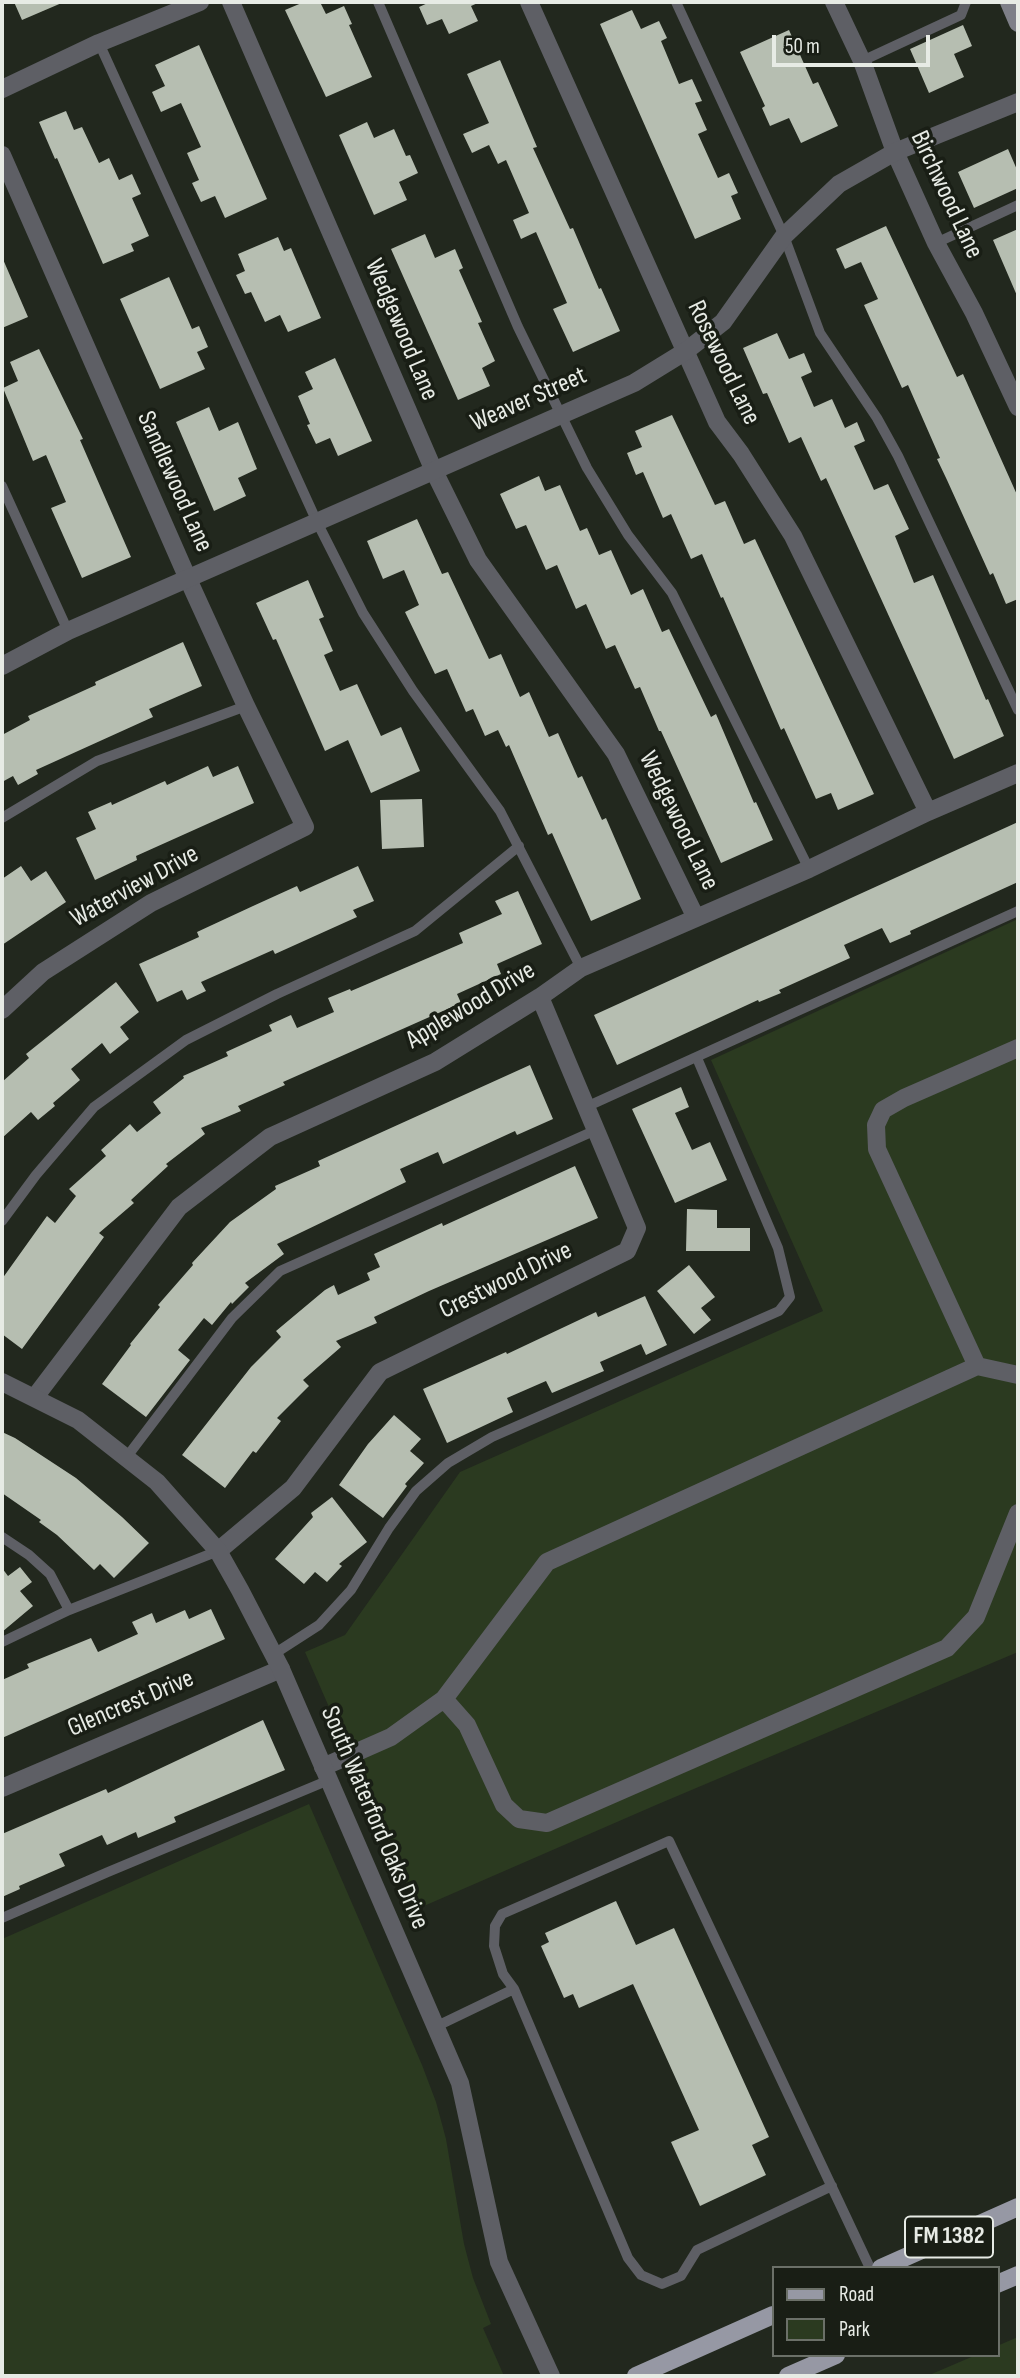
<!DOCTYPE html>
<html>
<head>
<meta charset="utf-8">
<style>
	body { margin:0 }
	#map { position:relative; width:1020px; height:2378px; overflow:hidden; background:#22281e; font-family:"Sofia Sans Condensed",sans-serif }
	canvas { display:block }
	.frame { position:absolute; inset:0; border:4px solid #e7ebe5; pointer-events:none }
	.legend { position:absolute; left:772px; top:2266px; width:228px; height:91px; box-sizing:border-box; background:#191e15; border:2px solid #6b7068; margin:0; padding:9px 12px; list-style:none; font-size:21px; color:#e7ebe5 }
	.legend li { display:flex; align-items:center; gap:14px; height:35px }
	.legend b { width:35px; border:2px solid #6b7068 }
	.scale { position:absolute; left:772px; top:35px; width:158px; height:32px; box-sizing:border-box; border:4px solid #e7ebe5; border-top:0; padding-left:9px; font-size:21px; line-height:24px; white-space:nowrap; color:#e7ebe5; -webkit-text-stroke:5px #191e15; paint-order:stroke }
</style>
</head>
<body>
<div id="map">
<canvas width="1020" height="2378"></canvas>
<div class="frame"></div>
<ul class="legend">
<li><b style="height:9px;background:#9698a4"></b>Road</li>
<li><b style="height:19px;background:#2b3a20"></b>Park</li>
</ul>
<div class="scale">50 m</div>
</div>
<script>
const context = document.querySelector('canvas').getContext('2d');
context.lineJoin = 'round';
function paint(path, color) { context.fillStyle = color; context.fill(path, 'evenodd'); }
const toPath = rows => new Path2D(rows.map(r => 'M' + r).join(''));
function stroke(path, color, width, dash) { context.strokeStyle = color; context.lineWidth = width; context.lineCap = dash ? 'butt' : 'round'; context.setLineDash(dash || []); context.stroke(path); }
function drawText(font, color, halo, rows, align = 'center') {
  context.font = font + ' "Sofia Sans Condensed",sans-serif'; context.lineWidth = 7; context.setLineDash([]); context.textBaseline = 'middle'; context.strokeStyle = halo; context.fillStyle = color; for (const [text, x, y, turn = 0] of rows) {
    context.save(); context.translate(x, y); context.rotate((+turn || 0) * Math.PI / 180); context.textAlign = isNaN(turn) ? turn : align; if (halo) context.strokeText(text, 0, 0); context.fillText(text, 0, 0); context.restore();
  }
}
paint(toPath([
	[1018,919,1018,1652,656,1805,417,1909,305,1652,345,1635,460,1472,823,1311,711,1060],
	[309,1804,422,2065,436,2102,446,2139,464,2244,473,2278,491,2324,483,2328,504,2376,2,2376,2,1939],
	[1018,2337,1018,2376,927,2376,976,2355,997,2355,997,2346]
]), '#2b3a20');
paint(toPath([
	[14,2,64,2,22,20],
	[304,2,320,2,326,14,344,6,352,24,349,25,372,77,326,97,285,10],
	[430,2,480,2,471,6,478,21,449,34,442,19,427,25,419,7],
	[632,10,641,29,659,21,667,38,661,41,679,84,692,79,702,101,695,103,707,130,698,134,718,178,729,173,738,193,731,196,741,219,695,239,600,24],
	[963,25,972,46,954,54,964,77,929,93,910,49],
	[789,30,813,84,818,82,838,126,801,143,789,118,770,126,762,108,765,106,740,52],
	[199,45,267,199,225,218,215,196,201,202,192,183,199,180,187,153,201,147,181,103,161,112,152,92,165,86,155,65],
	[500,60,537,147,533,148,570,229,573,228,599,289,601,288,620,331,573,352,553,309,567,303,536,232,521,239,513,220,529,213,506,160,498,164,489,145,472,153,463,134,489,123,467,74],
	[66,111,74,130,82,127,99,163,109,158,119,180,132,174,141,194,132,198,149,236,131,244,134,251,103,264,57,158,55,159,39,122],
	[367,122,374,138,394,129,406,156,410,155,418,173,399,182,407,200,374,215,339,135],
	[1008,149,1018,172,1018,188,974,208,958,172],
	[886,226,957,377,963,374,1018,497,1018,599,1006,604,993,573,990,575,947,480,937,459,940,458,908,385,902,388,864,305,878,299,861,262,845,269,836,249],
	[1018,229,1018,298,993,240],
	[425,234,435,258,455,249,463,268,459,270,482,322,478,323,495,361,482,368,490,386,458,400,391,249],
	[278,237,284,251,291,248,321,318,288,332,280,315,265,322,251,292,245,294,236,275,245,271,238,254],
	[2,257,28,317,2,328],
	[169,277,192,329,199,326,208,347,197,352,205,369,160,389,120,299],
	[777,333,789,359,804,353,812,372,801,377,814,407,832,399,845,428,857,422,865,441,854,446,874,490,888,484,909,529,895,536,914,583,933,575,986,700,988,699,1004,736,954,759,826,478,821,481,801,437,789,443,767,393,763,394,743,348],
	[39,349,83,439,80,440,131,557,82,578,51,508,66,502,46,455,33,461,3,388,18,381,10,362],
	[335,358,372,441,338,456,330,438,316,444,307,425,310,424,298,396,313,389,305,372],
	[209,407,219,431,238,422,257,469,238,478,246,496,214,511,176,422],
	[672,415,715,505,725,501,744,544,755,539,874,794,838,810,831,793,816,799,784,728,781,730,723,597,721,598,702,554,691,559,671,514,663,518,643,472,636,475,627,453,642,447,635,431],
	[539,476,545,491,560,485,580,531,587,528,599,555,611,550,631,595,643,589,662,632,669,629,711,717,716,714,754,803,756,802,773,840,721,863,661,731,659,731,640,687,635,689,615,645,606,649,586,604,576,609,557,565,546,570,526,525,516,529,500,494],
	[417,519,442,574,448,572,489,659,501,654,520,697,529,692,549,737,558,733,578,778,582,776,602,820,606,818,641,899,591,921,552,833,548,835,509,745,506,747,498,730,485,736,473,709,466,712,447,669,435,674,405,612,419,605,404,570,383,579,367,541],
	[308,580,324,617,319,619,333,651,324,655,340,691,357,684,381,736,401,727,420,771,371,793,348,740,325,751,276,639,273,640,256,603],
	[183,642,202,686,149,709,153,717,36,770,38,774,18,785,13,776,2,782,2,735,30,720,28,716,96,685,95,682],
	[208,766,213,777,238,766,254,803,136,856,137,860,95,880,76,838,96,829,88,812,111,802,112,805,165,781,167,785],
	[422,799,424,847,382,849,380,800],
	[1018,822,1018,882,910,931,911,934,890,943,882,928,844,945,850,958,779,990,781,993,759,1002,758,1000,617,1065,594,1015],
	[21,866,31,881,46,871,66,902,2,945,2,879],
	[358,866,374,901,353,910,357,917,275,954,273,950,201,982,206,991,187,1000,182,990,157,1002,139,964,199,937,197,932,253,906,297,886,300,892],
	[518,891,542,944,497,964,501,974,457,994,461,1003,283,1082,285,1085,238,1106,241,1111,201,1128,205,1134,166,1164,168,1166,131,1200,134,1203,99,1233,104,1237,22,1349,2,1334,2,1279,47,1216,55,1223,76,1196,69,1189,106,1156,101,1150,130,1124,137,1132,161,1113,153,1102,184,1078,183,1076,228,1056,226,1052,272,1031,269,1025,291,1015,297,1028,334,1012,328,998,350,989,351,991,463,943,459,933,502,914,495,901],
	[116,982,139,1012,120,1027,129,1039,110,1054,102,1043,71,1069,80,1080,53,1103,55,1106,38,1120,31,1112,2,1138,2,1082,29,1058,26,1054],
	[530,1065,553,1119,517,1135,515,1131,443,1164,438,1152,400,1169,406,1182,277,1244,284,1254,245,1283,249,1287,232,1304,231,1302,212,1325,204,1318,178,1350,190,1360,146,1417,102,1384,131,1345,130,1344,160,1307,158,1305,193,1265,192,1263,230,1222,276,1189,275,1186,320,1166,318,1161],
	[681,1087,689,1107,675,1113,692,1150,710,1142,727,1180,675,1203,632,1109],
	[575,1166,598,1218,429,1291,374,1317,377,1323,336,1341,341,1347,303,1380,309,1386,277,1418,281,1421,256,1453,253,1451,225,1488,182,1455,251,1367,281,1337,276,1331,325,1290,334,1285,338,1295,370,1280,367,1273,380,1267,374,1254,442,1223,443,1226],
	[687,1209,717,1210,717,1228,750,1228,750,1251,686,1251],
	[689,1265,715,1297,701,1308,711,1320,694,1334,657,1291],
	[645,1296,667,1345,646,1355,641,1344,600,1362,604,1371,552,1393,546,1381,507,1398,513,1412,447,1443,423,1389,506,1352,507,1354,596,1312,598,1317],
	[394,1415,421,1439,410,1451,424,1463,405,1484,407,1486,383,1518,339,1485,368,1444],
	[2,1432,15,1438,76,1478,122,1517,149,1543,114,1578,100,1564,94,1570,57,1535,39,1522,41,1520,2,1493],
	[332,1497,367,1542,339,1564,342,1566,327,1582,315,1572,304,1584,275,1559,313,1517,311,1513],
	[20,1567,32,1582,20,1591,33,1606,2,1632,2,1568,8,1576],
	[211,1609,225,1639,2,1738,2,1680,29,1668,27,1664,91,1638,98,1652,138,1634,132,1622,152,1613,156,1623,185,1610,189,1619],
	[263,1720,285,1770,174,1817,176,1822,138,1838,136,1832,107,1845,102,1835,59,1854,65,1866,19,1886,20,1889,2,1897,2,1834,106,1789,108,1793],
	[616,1901,636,1945,674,1928,769,2137,752,2145,766,2175,700,2206,671,2142,699,2130,633,1984,579,2008,573,1994,564,1998,541,1946,549,1942,545,1933]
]), '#b6beb1');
stroke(toPath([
	[378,2,518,327,587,468,628,535,672,593,809,869],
	[676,2,784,236,820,333,877,418,898,456,1018,710],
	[99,43,317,522,363,613,413,691,500,811,581,968],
	[862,61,961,15,966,2],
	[936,243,1018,205],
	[2,486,68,631],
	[2,818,97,761,246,706],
	[586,1107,1018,911],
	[2,1221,36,1175,94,1107,186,1040,277,994,415,931,519,846],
	[126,1458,232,1318,280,1271,596,1130],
	[2,1537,29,1555,50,1574,69,1610],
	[2,1642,69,1610,218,1551],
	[274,1654,319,1625,351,1590,389,1528,416,1491,448,1463,492,1437,779,1311,790,1297,778,1248,697,1058],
	[2,1918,108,1872,329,1780],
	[514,1989,628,2258,641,2275,662,2284,681,2276,697,2250,832,2186],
	[435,2027,514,1989,503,1974,494,1946,495,1926,502,1914,669,1841,870,2268]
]), '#5e5f65', 10);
stroke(toPath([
	[231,2,434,471,478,560,616,754,696,918],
	[529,2,717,422,741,454,793,536,928,812],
	[834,2,862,61,895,152,936,243,974,313,1018,407],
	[2,89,99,43,200,2],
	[2,155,188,579,246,706,305,827,151,903,43,972,2,1010],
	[977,1366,1018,1375],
	[35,1397,179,1207,270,1137,435,1062,540,997,581,968,809,869,928,812,1018,773],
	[218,1551,293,1488,380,1372,627,1251,637,1228,540,997],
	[444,1699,467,1725,504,1805,519,1819,547,1823,947,1648,976,1617,1018,1513],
	[323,1767,391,1737,444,1699,547,1562,977,1366,877,1149,876,1125,883,1110,904,1098,1018,1048],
	[2,1788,281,1669]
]), '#5e5f65', 18);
stroke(toPath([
	[2,666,68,631,634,383,686,351,723,322,784,236,839,184,895,152,1018,102],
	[2,1382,78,1420,157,1482,218,1551,240,1590,281,1669,460,2083,499,2262,551,2376]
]), '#5e5f65', 18);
stroke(toPath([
	[1009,2,1018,23]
]), '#7e7f88', 18);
stroke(toPath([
	[881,2268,1018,2207],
	[997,2284,1018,2275],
	[636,2376,773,2315],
	[788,2376,836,2355]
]), '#9698a4', 18);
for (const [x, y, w] of [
	[949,2237,88]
]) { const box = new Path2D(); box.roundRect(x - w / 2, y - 20.5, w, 41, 5); context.fillStyle = '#191e15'; context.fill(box); stroke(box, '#e7ebe5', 2); }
drawText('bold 24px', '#e7ebe5', null, [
	["FM 1382",949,2237]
]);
drawText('26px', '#e7ebe5', '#191e15', [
	["Birchwood Lane",946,195,65],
	["Wedgewood Lane",401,330,67],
	["Rosewood Lane",723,363,64],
	["Weaver Street",529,400,-24],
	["Sandlewood Lane",174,482,66],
	["Wedgewood Lane",678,821,64],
	["Waterview Drive",135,887,-29],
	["Applewood Drive",471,1006,-31],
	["Crestwood Drive",506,1281,-26],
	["Glencrest Drive",131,1704,-23],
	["South Waterford Oaks Drive",374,1818,67]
]);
</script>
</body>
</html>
